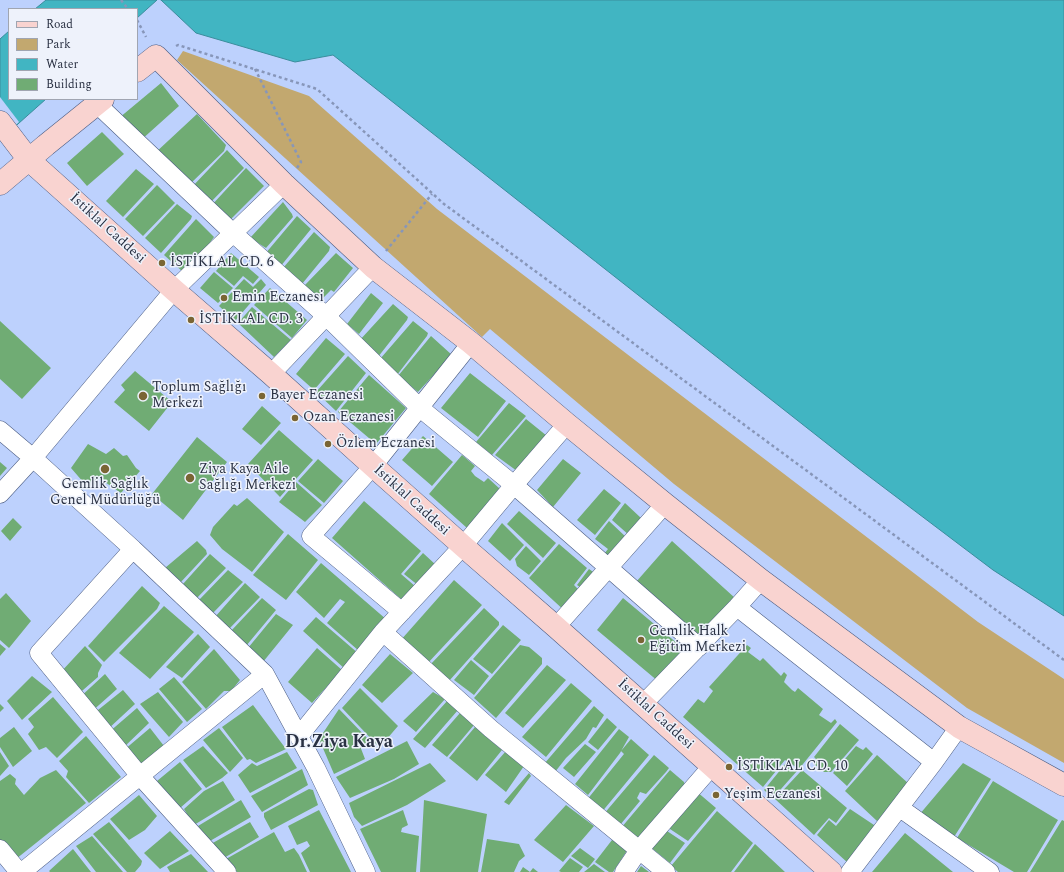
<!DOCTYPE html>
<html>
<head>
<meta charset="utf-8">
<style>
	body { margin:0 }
	#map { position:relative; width:1064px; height:872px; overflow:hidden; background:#bdd1fd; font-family:Spectral,serif }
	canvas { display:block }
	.legend { position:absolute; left:8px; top:8px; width:130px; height:92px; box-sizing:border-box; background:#eef2fb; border:1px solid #a0a5b1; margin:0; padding:5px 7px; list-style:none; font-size:12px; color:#2a3143 }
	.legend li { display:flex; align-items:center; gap:8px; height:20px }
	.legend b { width:20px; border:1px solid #a0a5b1 }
</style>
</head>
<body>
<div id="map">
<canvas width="1064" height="872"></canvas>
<ul class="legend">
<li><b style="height:5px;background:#f9d3d0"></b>Road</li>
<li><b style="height:11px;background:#c2a86f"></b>Park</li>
<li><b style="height:11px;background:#41b5c2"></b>Water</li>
<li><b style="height:11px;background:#70ac74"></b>Building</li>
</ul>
</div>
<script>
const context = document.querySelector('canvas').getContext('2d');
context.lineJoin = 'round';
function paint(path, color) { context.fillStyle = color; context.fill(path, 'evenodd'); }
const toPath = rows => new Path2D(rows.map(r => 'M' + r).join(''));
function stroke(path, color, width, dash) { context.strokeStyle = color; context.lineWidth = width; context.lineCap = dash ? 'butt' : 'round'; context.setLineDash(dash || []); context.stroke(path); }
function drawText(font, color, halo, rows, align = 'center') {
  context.font = font + ' Spectral,serif'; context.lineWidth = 3; context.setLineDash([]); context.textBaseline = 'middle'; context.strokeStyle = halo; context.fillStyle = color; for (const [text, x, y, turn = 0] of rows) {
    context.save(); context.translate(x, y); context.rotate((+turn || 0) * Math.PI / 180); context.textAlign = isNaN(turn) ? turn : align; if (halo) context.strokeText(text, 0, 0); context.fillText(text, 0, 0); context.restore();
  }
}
paint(toPath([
	[183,51,309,96,437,209,978,622,1064,679,1064,763,967,708,674,484,490,329,482,337,177,60]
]), '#c2a86f');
const water = toPath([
	[46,0,157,0,137,18,137,9,35,9,46,0],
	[161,0,1064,0,1064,616,993,570,858,468,333,55,295,62,196,33,161,0],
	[9,31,9,99,46,99,0,140,0,39,9,31]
]);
paint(water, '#41b5c2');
stroke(water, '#3a8d9c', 1);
paint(toPath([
	[0,97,19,122,0,140]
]), '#bdd1fd');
paint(toPath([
	[161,83,179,106,140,141,119,118],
	[197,114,226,145,224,151,188,186,154,154],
	[102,132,124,154,87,186,67,163],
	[227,150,244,168,209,204,191,188],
	[246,168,264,186,228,222,211,206],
	[136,169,154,184,123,217,106,201],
	[157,185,175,203,143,236,125,219],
	[283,202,292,214,293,217,266,248,250,238],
	[177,204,192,216,191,219,161,253,145,238],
	[297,216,311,229,280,267,265,254],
	[196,219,214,237,199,258,183,272,164,255],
	[314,232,330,247,329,251,302,284,283,268],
	[231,253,259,277,253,284,243,276,234,286,216,271],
	[336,253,353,268,334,292,331,290,320,301,304,286],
	[214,272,233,288,218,303,200,288],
	[244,279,253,287,261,279,266,285,235,321,219,306],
	[270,288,307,320,292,338,254,305],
	[371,293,383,303,359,334,347,324],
	[393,304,408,317,407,320,378,357,359,341],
	[252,307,291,340,274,357,238,323],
	[0,321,51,368,22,399,0,379],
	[413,321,428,333,427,336,397,375,380,359],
	[431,336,452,355,418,392,398,376],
	[326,338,345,354,314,390,296,374],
	[348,356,366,373,336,411,316,392],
	[135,371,172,402,149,431,114,402,125,390,121,385],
	[470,373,506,401,478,437,441,408],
	[369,375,406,408,376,444,338,412],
	[509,403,526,416,492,455,476,442],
	[262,406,281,423,261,445,242,429],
	[526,419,547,436,517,471,495,455],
	[279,430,313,460,280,497,248,464],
	[423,436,453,462,432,486,402,460],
	[197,437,227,462,183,520,152,494],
	[88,444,106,454,114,448,123,456,127,455,136,468,140,471,121,493,99,478,93,487,84,483,71,468],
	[462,455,475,466,471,471,475,476,484,482,488,478,500,489,467,528,429,494],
	[318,459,343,481,324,503,298,481],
	[563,459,581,473,553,507,537,490],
	[0,462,7,468,0,476],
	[296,482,322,505,305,522,279,502],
	[604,489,621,503,595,535,577,520],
	[247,498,284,532,252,572,222,549,210,535,213,527,234,504,237,506],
	[364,501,421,551,401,574,416,587,409,597,401,599,332,538],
	[625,503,641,518,630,536,612,520],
	[519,511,556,543,543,558,507,524],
	[13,518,22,527,10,541,1,531],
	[609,521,627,538,611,559,604,554,608,549,595,539],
	[502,523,524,545,510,561,488,541],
	[288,534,318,560,286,600,253,575],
	[197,541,206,550,207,554,180,583,165,568],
	[672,541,735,598,700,639,636,582],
	[559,544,587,568,574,585,580,591,567,613,529,578],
	[526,546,541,561,529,575,517,566,515,559],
	[423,553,436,565,419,586,404,574],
	[210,554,226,568,196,599,183,584],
	[321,563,387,620,359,651,327,623,345,602,340,599,324,618,296,592],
	[589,569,596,574,584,590,577,585],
	[228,570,243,582,212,614,199,600],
	[454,580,482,605,427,664,400,641],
	[245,583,260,597,229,629,215,617],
	[142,586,160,603,157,609,104,662,88,646],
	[6,593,31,621,9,648,0,640,0,599],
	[262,598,276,610,246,646,231,631],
	[623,598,684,649,659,682,597,630],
	[164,606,194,632,150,679,119,653],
	[484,608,499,622,499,625,449,681,430,665],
	[276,614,293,625,263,662,248,648],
	[316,617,359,654,345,669,303,631],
	[503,625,521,640,492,674,473,659],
	[198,634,210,647,182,678,166,667],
	[0,644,6,649,0,656],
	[520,645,529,647,542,658,542,664,496,718,474,698],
	[747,645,751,648,748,652,760,661,763,658,781,676,784,672,787,675,784,682,792,690,795,692,798,688,823,709,819,715,831,723,835,719,837,722,799,769,785,760,763,787,683,717,698,699,704,703,713,691,709,687],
	[85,646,102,665,98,673,98,677,75,697,60,673],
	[317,648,342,670,312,703,288,682],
	[214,649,240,680,231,691,224,691,206,709,182,682],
	[390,654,413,673,382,703,362,685],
	[471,660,489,676,474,695,454,680],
	[547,665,566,680,523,728,505,713],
	[105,674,117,689,90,713,78,699],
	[32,676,52,692,22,720,7,701],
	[174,677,202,709,187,722,159,689],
	[571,683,592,701,546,757,522,737],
	[360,688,398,726,386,740,377,745,342,708],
	[123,690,135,704,107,730,93,714],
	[158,692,183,722,169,737,140,704],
	[433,692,445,699,416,732,403,721],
	[53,697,83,732,57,758,46,747,39,750,28,734,34,727,28,719],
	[448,700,458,710,425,748,413,739],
	[0,704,4,708,0,712],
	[253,705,286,749,256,763,250,759,247,760,222,727],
	[594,706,604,715,596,728,593,727,586,739,566,758,555,772,544,764],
	[137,708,149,723,123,748,108,733],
	[339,709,370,741,360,746,365,759,334,774,319,739],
	[460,713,474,725,447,757,432,745],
	[607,718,617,727,598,750,588,742],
	[840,724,859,740,831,772,824,772,814,764,817,760,814,757],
	[14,727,32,751,13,767,0,747,0,738],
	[475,727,502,750,477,781,449,758],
	[150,728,164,746,138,768,124,750],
	[219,728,243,758,230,772,203,740],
	[619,729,629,737,620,753,588,795,575,784],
	[86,736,121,777,89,803,66,777,68,771,59,761],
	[631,739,649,755,601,813,586,801,624,754,621,751],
	[407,741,419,764,394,779,350,798,336,777],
	[585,744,596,752,574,777,563,768],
	[203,746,228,773,222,778,206,788,183,760],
	[856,746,863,750,866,747,873,754,847,786,833,773],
	[506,751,524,766,506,792,485,775],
	[0,752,9,766,0,776],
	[287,752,297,768,250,793,238,775,252,763,257,766],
	[654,755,669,768,666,772,646,794,640,792,637,798,640,801,620,825,603,815],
	[877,755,909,784,877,821,845,791],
	[180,762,202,789,180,808,157,781],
	[430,763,446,781,407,805,362,826,354,817,349,803],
	[786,763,797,771,773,798,764,790],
	[963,763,991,779,954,837,919,815],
	[302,769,308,785,262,812,251,796],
	[56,770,86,803,16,859,0,840,0,781,10,774,16,779,15,784,24,795,40,778],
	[670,770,684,782,685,786,638,840,621,828],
	[802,770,847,808,836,823,829,818,814,835,775,799],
	[529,773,531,776,509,805,504,802],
	[223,781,235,800,194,825,184,809,204,791],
	[993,781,1058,820,1027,872,1014,872,957,838],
	[309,789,313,790,318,805,271,830,264,817,264,813],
	[696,791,716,808,688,841,667,827],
	[139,795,157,816,145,830,129,840,110,819],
	[241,800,251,817,210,841,198,826],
	[424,800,487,814,478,872,420,872],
	[566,805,594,826,563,862,534,840],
	[850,809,877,827,848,863,817,835,829,820,836,826],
	[319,810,351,872,310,872,301,853,310,846,307,841,297,845,288,826],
	[403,810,408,825,402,828,401,832,419,836,416,872,381,872,360,829],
	[717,811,753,843,731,872,678,872,671,866],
	[1062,820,1064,821,1064,872,1030,872],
	[109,822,142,861,141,865,135,872,127,872,93,834],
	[250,822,259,837,224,858,211,844],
	[664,829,685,843,670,863,649,846],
	[170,831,189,851,160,869,144,853],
	[274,832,285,852,294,848,299,855,307,872,237,872,226,859],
	[905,833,953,872,872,872],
	[92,836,123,872,96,872,76,846],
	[487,839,519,844,525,856,519,861,514,872,481,872],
	[612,840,628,849,613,872,609,872,595,862],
	[755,844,785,872,734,872],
	[580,848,595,859,588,868,571,856],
	[73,849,91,872,50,872,49,871],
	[191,854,208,872,170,872,167,867],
	[570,858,583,867,579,872,561,872,559,871],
	[594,864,605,872,584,872],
	[641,866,649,872,637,872],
	[523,867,530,872,533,868,538,872,520,872]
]), '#70ac74');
const street = toPath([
	[97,104,233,233,326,316,420,408,514,485,699,647],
	[271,374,373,267],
	[0,430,33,458,133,549,39,653,140,776,227,872],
	[0,494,33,458,174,290,284,184],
	[133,549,265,674],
	[737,607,934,762],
	[402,612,311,536,373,466,471,343],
	[556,627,665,504],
	[383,632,491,729,666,872],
	[643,704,737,607,761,580],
	[299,736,383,632,463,546,514,485,567,424],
	[900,808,990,872],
	[0,849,19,872],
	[22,872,265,674,316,768,366,872],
	[624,872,639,850,712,766],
	[850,872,934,762,959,727]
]);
const secondary = toPath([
	[137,71,156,56,284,184,373,267,471,343,567,424,665,504,761,580,959,727,1064,785],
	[0,122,29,160,174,290,271,374,373,466,463,546,556,627,831,872],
	[0,184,46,145,103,99]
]);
stroke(street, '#4b5c82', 19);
stroke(secondary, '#4b5c82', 23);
stroke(toPath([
	[121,0,128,9],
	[137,20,146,37],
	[176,46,178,45,317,89,444,204,1064,660],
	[255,69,301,162,297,168],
	[386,251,432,194]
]), '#8796b9', 2.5, [3, 3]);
stroke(street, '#fff', 18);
stroke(secondary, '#f9d3d0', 22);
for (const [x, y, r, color] of [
	[162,263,4,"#7a6534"],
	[224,298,4,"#7a6534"],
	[191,320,4,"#7a6534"],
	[143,396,5,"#7a6534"],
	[262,396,4,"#7a6534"],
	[295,418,4,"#7a6534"],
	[328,444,4,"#7a6534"],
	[105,469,5,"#7a6534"],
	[190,478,5,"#7a6534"],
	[641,640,4,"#7a6534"],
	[729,767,4,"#7a6534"],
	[716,795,4,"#7a6534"]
]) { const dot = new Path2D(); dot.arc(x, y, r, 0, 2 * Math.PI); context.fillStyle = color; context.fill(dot); stroke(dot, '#eef2fb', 1.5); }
drawText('14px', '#2a3143', '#eef2fb', [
	["İstiklal Caddesi",107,229,42],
	["İstiklal Caddesi",411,501,42],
	["İstiklal Caddesi",655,715,42]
]);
drawText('14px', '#2a3143', '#eef2fb', [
	["İSTİKLAL CD. 6",170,263],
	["Emin Eczanesi",232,298],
	["İSTİKLAL CD. 3",199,320],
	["Toplum Sağlığı",152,388],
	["Merkezi",152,404],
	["Bayer Eczanesi",270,396],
	["Ozan Eczanesi",303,418],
	["Özlem Eczanesi",336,444],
	["Ziya Kaya Aile",199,470],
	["Sağlığı Merkezi",199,486],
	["Gemlik Sağlık",105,485,"center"],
	["Genel Müdürlüğü",105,501,"center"],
	["Gemlik Halk",649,632],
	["Eğitim Merkezi",649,648],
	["İSTİKLAL CD. 10",737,767],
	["Yeşim Eczanesi",724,795]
], 'left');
drawText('bold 18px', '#2a3143', '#eef2fb', [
	["Dr.Ziya Kaya",339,743]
]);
</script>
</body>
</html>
